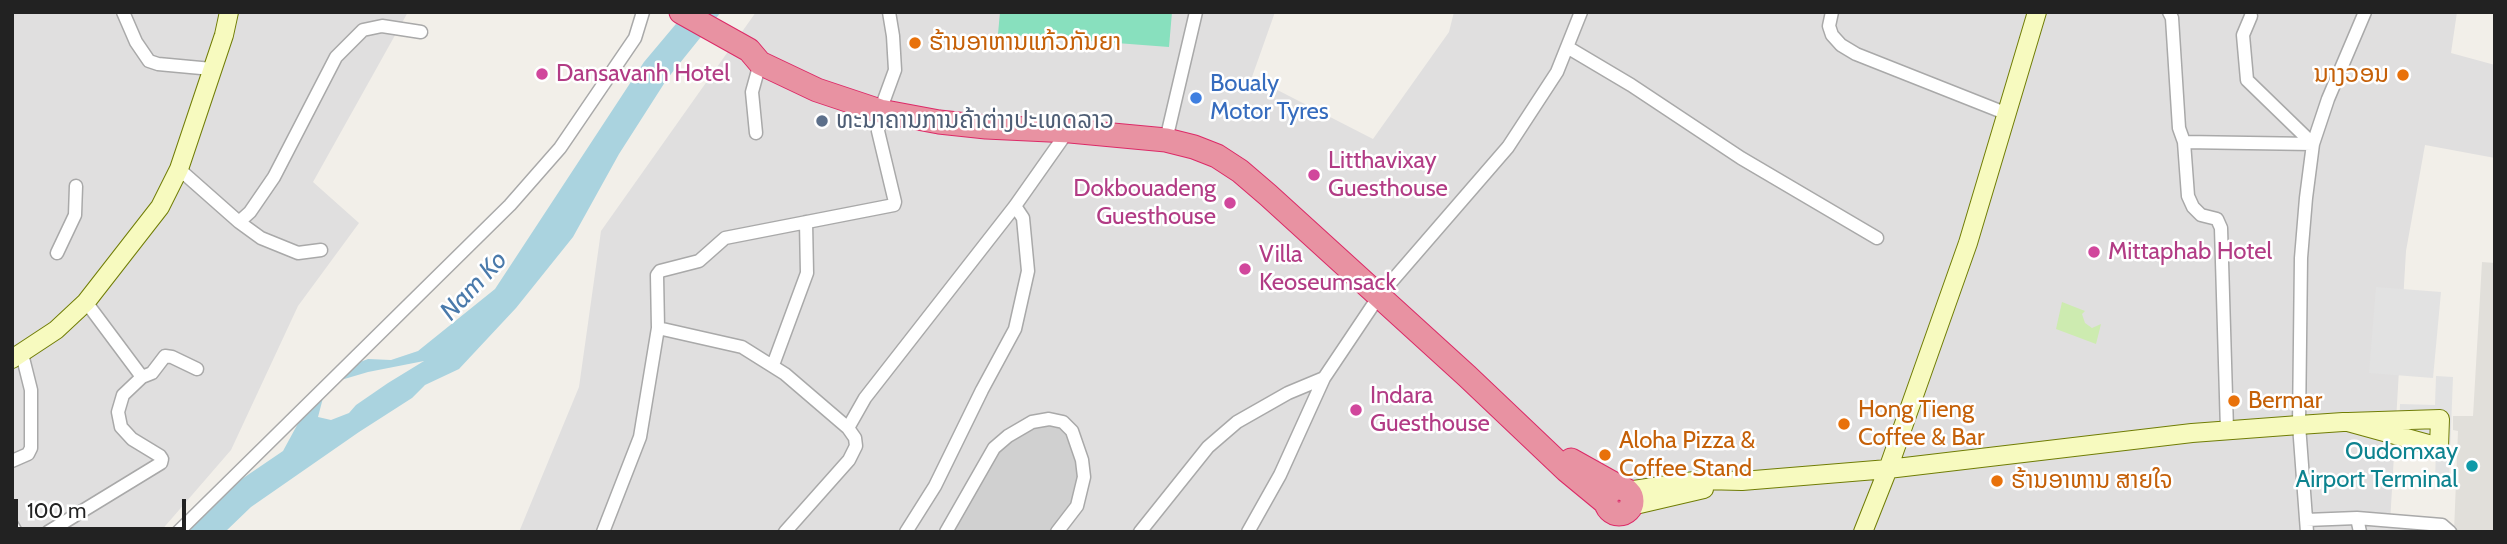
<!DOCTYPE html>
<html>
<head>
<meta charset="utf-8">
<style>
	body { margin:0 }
	#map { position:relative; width:2507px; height:544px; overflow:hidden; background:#f2efe9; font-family:Cabin,sans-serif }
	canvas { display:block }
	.frame { position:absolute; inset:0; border:14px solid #222; pointer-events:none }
	.scale { position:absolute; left:14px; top:499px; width:172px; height:32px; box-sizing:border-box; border:4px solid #222; border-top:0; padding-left:9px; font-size:21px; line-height:24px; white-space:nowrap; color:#222; -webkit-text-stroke:5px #fff; paint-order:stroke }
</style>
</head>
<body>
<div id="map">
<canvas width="2507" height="544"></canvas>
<div class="frame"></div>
<div class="scale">100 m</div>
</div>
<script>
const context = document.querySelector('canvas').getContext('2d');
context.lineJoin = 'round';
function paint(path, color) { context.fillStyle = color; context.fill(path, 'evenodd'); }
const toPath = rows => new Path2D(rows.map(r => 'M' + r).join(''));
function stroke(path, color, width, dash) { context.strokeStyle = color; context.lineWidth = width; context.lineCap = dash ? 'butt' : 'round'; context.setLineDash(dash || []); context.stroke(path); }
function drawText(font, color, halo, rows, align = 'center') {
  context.font = font + ' Cabin,"Noto Sans Lao",sans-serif'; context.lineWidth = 5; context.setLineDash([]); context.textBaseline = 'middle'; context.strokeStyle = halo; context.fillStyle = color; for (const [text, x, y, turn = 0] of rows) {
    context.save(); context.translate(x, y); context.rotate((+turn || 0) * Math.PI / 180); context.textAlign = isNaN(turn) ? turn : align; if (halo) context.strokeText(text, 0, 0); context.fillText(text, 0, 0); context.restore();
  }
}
paint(toPath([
	[12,12,408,12,313,182,359,223,298,306,231,450,160,532,12,532],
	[756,12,1275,12,1252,77,1373,139,1449,32,1454,12,2457,12,2451,53,2495,65,2495,158,2425,145,2406,251,2390,523,2450,532,519,532,579,387,601,231]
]), '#e0dfdf');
paint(toPath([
	[1032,422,1063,422,1082,460,1077,506,1057,532,946,532,994,448]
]), '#d0d0d0');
paint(toPath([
	[2482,262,2495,263,2495,532,2454,532,2458,431,2453,430,2453,416,2473,416]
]), '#e1dfda');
paint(toPath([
	[2062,302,2085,311,2082,314,2085,323,2092,328,2101,324,2096,344,2056,329]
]), '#cdebb0');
paint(toPath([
	[1000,12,1172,12,1169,47,998,34]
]), '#88e0be');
paint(toPath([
	[2376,287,2441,292,2433,378,2369,373],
	[2436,376,2453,377,2449,480,2435,479,2436,451,2398,450,2400,404,2435,405]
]), '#e2e2e2');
paint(toPath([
	[686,12,721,12,667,79,619,154,573,237,516,308,459,369,425,385,412,398,359,432,251,507,225,532,189,532,200,516,233,485,283,451,320,383,333,372,368,359,391,360,418,351,495,289,644,62],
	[424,361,388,383,356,405,349,413,331,420,318,417,324,394,341,380,368,372]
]), '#aad3df');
const street = toPath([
	[123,12,136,42,149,61,158,64,212,69],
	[1832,12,1829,26,1832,35,1841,45,1856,54,2005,113],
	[2169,12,2172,18,2179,128,2184,142],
	[2251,16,2243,35,2247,80,2313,144],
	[1567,47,1631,85,1741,158,1877,238],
	[756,133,752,92,760,63],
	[1166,140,1196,12],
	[179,169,239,222,250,212,274,177,336,57,363,30,382,26,421,32],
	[239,222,261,238,298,253,321,250],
	[57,253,75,215,76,186],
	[86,302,142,377],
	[658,328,742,347,785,374,848,428,855,438,856,446,849,460,785,532],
	[773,365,807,273,806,222],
	[848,428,865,398,1015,206,1070,128],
	[2227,430,2221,228,2217,219,2201,215,2193,207,2188,196,2184,142,2313,144],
	[12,461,28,454,31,448,31,390,22,354],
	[2357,518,2360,532],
	[2306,520,2357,518,2442,525,2450,532],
	[12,525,16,532],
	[48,532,161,463,162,459,160,456,132,439,121,427,118,412,123,395,142,377,152,373,165,356,172,357,197,369],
	[178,532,510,205,560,148,635,38,643,12],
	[603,532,640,437,658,328,657,275,660,271,699,261,725,238,894,205,895,202,878,131,880,111,895,70,893,36,889,12],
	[906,532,935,486,982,390,1015,329,1028,271,1023,218,1015,206],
	[946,532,994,448,1008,436,1032,422,1049,419,1063,422,1072,431,1082,460,1084,477,1077,506,1057,532],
	[1140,532,1208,447,1237,422,1288,393,1324,378],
	[1248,532,1280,475,1324,378,1379,296,1508,147,1557,72,1581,12],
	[2307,532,2299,425,2301,258,2306,198,2313,144,2328,99,2365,12]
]);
const secondary = toPath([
	[12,359,56,330,86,302,160,207,179,169,224,35,229,12],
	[1627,491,1701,480,1742,481,1888,469,2192,433,2299,425,2343,422,2348,422,2440,419,2439,447,2348,422],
	[1631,506,1704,489],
	[1863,532,1888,469,1968,243,2037,12]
]);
const highway = toPath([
	[681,12,749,50,760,63,817,90,880,111,939,122,986,127,1070,131,1166,140,1194,147,1217,156,1240,171,1268,195,1467,376,1566,470,1606,503],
	[1571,460,1623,489],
	'1606 501a13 13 0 1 1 26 0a13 13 0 1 1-26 0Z'
]);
stroke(street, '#a9a9a9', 15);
stroke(secondary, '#707d05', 20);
stroke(highway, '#dc2a67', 25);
stroke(street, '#fff', 12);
stroke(secondary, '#f7fabf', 18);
stroke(highway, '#e892a2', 23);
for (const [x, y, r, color] of [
	[915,43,7,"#e8710a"],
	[542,74,7,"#d1479c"],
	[2403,75,7,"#e8710a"],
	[1196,98,7,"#3f7fe0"],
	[822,121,7,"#5c6f8a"],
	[1314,175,7,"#d1479c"],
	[1230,203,7,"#d1479c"],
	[2094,252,7,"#d1479c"],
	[1245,269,7,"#d1479c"],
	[2234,401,7,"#e8710a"],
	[1356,410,7,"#d1479c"],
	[1844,424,7,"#e8710a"],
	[1605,455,7,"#e8710a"],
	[2472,466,7,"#0f9aa8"],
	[1997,481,7,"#e8710a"]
]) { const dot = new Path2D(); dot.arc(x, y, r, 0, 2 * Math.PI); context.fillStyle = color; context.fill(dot); stroke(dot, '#fff', 2.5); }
drawText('24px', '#c56008', '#fff', [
	["ຮ້ານອາຫານແກ້ວກັນຍາ",929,43],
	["ນາງວອນ",2389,75,"right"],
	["Bermar",2248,401],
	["Hong Tieng",1858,410],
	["Coffee & Bar",1858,438],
	["Aloha Pizza &",1619,441],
	["Coffee Stand",1619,469],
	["ຮ້ານອາຫານ ສາຍໃຈ",2011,481]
], 'left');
drawText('24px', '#b23c85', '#fff', [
	["Dansavanh Hotel",556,74],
	["Litthavixay",1328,161],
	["Guesthouse",1328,189],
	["Dokbouadeng",1216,189,"right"],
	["Guesthouse",1216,217,"right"],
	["Mittaphab Hotel",2108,252],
	["Villa",1259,255],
	["Keoseumsack",1259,283],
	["Indara",1370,396],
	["Guesthouse",1370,424]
], 'left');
drawText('24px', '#366cbe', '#fff', [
	["Boualy",1210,84],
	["Motor Tyres",1210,112]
], 'left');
drawText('24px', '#4e5e75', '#fff', [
	["ທະນາຄານການຄ້າຕ່າງປະເທດລາວ",836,121]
], 'left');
drawText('24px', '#0d838f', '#fff', [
	["Oudomxay",2458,452],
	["Airport Terminal",2458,480]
], 'right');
drawText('italic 26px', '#4a7aab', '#fff', [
	["Nam Ko",474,286,-47]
]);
</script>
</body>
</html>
